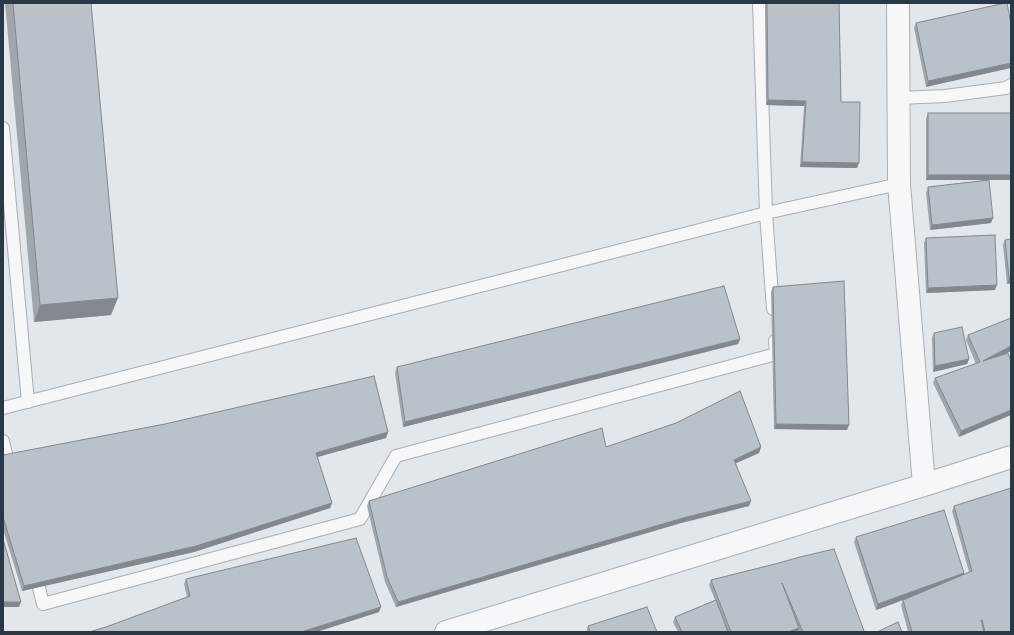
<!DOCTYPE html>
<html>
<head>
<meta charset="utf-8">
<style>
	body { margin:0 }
	#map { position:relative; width:1014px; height:635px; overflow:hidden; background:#e2e7eb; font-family:Quicksand,sans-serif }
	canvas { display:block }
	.frame { position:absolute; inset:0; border:4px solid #293844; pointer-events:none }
</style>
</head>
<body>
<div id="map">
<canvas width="1014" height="635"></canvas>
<div class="frame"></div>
</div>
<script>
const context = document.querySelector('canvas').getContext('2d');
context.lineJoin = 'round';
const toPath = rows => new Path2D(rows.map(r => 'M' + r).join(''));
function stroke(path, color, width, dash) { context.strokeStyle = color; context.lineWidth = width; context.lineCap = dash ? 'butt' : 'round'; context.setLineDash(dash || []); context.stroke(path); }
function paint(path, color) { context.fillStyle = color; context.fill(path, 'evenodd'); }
const service = toPath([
	[899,98,945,96,1006,88,1011,85],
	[3,128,28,402],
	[773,309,766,213,899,184],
	[3,408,766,213,759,3],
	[3,441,10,471],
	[35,572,43,604,360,519,396,456,776,354,775,341]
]);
const tertiary = toPath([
	[898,3,899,184,924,485],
	[446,632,924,485,1011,457]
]);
stroke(service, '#a7afb6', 14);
stroke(tertiary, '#a7afb6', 24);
stroke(service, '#f5f7f9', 12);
stroke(tertiary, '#f5f7f9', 22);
paint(toPath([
	[5,3,91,3,111,315,34,322],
	[765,3,839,3,841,102,857,168,800,167,804,106,766,105],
	[1005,3,926,87,914,28,916,23],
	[928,113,1011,113,1011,180,989,180,991,223,930,230,926,193,928,187,987,180,926,180,926,119],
	[926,238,995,290,926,293,924,243],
	[1005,240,1011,283,1007,284,1003,245],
	[773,287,847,430,774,429,771,292],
	[1011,318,1011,351,1004,354,959,437,933,383,935,378,976,364,966,340,968,335],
	[934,333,969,359,967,364,933,372,932,338],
	[740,339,738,344,403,427,395,373,397,367],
	[388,432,386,438,317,457,332,503,330,508,194,552,22,591,3,529,3,455],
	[606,447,761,447,759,453,736,463,749,506,681,523,396,607,385,582,367,506,369,501],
	[954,506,1011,632,908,632,901,605,903,600,909,598,876,610,854,542,856,537,964,573,964,574,969,572,952,511],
	[775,564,864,632,799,632,798,630,797,632,678,632,673,622,675,617,715,600,709,585,711,580],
	[186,579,379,612,316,632,89,632,106,627,187,597,184,584],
	[588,626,657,632,586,632]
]), '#9fa7ad');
paint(toPath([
	[1011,63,1011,68,926,87,928,81],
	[768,100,806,101,804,106,766,105],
	[802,162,859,163,857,168,800,167],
	[928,175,1011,175,1011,180,926,180],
	[993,218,991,223,930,230,932,225],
	[1009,278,1011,278,1011,283,1007,284],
	[997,285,995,290,926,293,928,288],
	[118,298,111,315,34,322,40,305],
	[740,339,738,344,403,427,405,422],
	[1011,346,1011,351,981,366,983,361],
	[969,359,967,364,933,372,935,366],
	[1011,410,1011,415,959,437,961,431],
	[776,424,849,425,847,430,774,429],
	[388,432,386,438,314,458,316,453],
	[761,447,759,453,732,465,734,460],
	[751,501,749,506,681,523,396,607,398,602,683,518],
	[332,503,330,508,194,552,22,591,24,586],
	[964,573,962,578,876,610,878,604],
	[3,602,21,602,19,607,3,607],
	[381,607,379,612,316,632,301,632],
	[799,628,797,632,788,632]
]), '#82888d');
const building = toPath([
	[13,3,91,3,118,298,40,305,13,3],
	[767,3,839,3,841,102,860,102,859,163,802,162,806,101,768,100,767,3],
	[1005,3,1007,3,1011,24,1011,63,928,81,916,23,1005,3],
	[928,113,1011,113,1011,175,928,175,928,113],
	[989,180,993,218,932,225,928,187,989,180],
	[995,235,997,285,928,288,926,238,995,235],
	[1011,239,1011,278,1009,278,1005,240,1011,239],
	[844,281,849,425,776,424,773,287,844,281],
	[724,286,740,339,405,422,397,367,724,286],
	[1011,318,1011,346,983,361,1008,353,1011,361,1011,410,961,431,935,378,980,362,968,335,1011,318],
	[962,327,969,359,935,366,934,333,962,327],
	[374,376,388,432,316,453,332,503,196,546,24,586,3,517,3,455,165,424,374,376],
	[740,391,761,447,734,460,751,501,683,518,398,602,387,577,369,501,602,428,606,447,676,423,740,391],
	[1011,488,1011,632,985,632,982,620,981,620,984,632,912,632,903,600,972,571,954,506,1011,488],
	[944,510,964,573,878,604,856,537,944,510],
	[356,538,381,607,301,632,89,632,106,627,190,596,186,579,356,538],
	[3,539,21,602,3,602,3,539],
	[834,549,864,631,862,632,803,632,782,583,799,628,788,632,731,632,711,580,775,564,800,557,834,549],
	[716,600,728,632,682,632,675,617,716,600],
	[647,607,657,632,590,632,588,626,647,607],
	[898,622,902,632,877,632,898,622]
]);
paint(building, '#b9c2c9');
stroke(building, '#82888d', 1);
</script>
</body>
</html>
